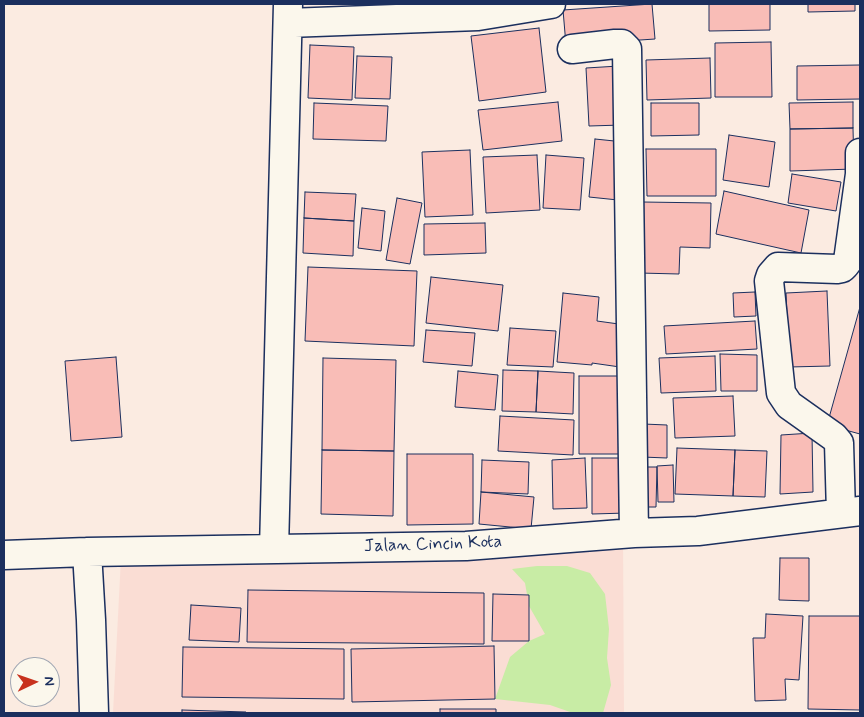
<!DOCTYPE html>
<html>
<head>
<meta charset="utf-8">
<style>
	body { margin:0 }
	#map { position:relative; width:864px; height:717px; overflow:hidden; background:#fbebe1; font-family:Mynerve,sans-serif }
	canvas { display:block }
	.frame { position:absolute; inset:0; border:5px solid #1b2f5e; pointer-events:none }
	.north { position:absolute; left:10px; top:657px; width:50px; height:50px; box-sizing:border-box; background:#fbf7ec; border:1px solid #a1a7b3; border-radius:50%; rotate:87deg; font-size:14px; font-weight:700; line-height:20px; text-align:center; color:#1b2f5e }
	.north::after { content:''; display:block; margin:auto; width:18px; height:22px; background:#c8321e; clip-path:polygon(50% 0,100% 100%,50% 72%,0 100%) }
</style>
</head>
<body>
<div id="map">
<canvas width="864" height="717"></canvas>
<div class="frame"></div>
<div class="north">N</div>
</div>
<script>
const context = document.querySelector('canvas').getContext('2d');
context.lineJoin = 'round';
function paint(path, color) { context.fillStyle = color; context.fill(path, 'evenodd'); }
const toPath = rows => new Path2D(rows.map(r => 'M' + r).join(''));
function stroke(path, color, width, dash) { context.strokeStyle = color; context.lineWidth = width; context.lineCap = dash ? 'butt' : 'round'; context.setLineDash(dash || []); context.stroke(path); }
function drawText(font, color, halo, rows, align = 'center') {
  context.font = font + ' Mynerve,sans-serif'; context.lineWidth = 4; context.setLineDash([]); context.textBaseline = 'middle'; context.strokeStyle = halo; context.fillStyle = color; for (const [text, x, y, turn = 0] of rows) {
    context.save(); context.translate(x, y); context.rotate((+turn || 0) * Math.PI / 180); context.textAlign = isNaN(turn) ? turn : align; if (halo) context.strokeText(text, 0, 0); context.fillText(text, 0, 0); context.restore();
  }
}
paint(toPath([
	[623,536,624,713,113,713,121,558]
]), '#faddd4');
paint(toPath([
	[537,566,567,566,590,573,605,594,609,629,607,658,611,685,603,713,573,713,550,705,495,699,510,657,529,641,545,634,529,606,525,583,512,569]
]), '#c8eca5');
const building = toPath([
	[652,4,655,39,566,45,563,10,652,4],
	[709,4,770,4,770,30,709,31,709,4],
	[808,4,855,4,855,11,808,12,808,4],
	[539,28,546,92,479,101,471,36,539,28],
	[771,42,772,97,715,97,715,43,771,42],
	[310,45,354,47,352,100,308,98,310,45],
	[357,56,392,57,390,99,355,98,357,56],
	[710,58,711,98,647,100,646,60,710,58],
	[860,65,860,99,797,100,797,66,860,65],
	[619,66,622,125,589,126,586,68,619,66],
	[558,102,562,141,483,150,478,110,558,102],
	[853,102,853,128,790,129,789,103,853,102],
	[314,103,388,106,386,141,313,139,314,103],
	[651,103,699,103,699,135,651,136,651,103],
	[853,128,854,169,790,171,790,129,853,128],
	[729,135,775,142,769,187,723,180,729,135],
	[595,139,624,142,618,200,589,197,595,139],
	[646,149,716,149,716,196,647,196,646,149],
	[470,150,473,215,425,217,422,152,470,150],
	[537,155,540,210,486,213,483,157,537,155],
	[546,155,584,158,580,210,543,208,546,155],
	[792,174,841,182,836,211,788,203,792,174],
	[724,191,809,210,801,253,716,234,724,191],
	[305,192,356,194,354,221,304,218,305,192],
	[397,198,422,203,410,264,386,260,397,198],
	[642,202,711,203,710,248,680,247,679,274,639,273,642,202],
	[362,208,385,211,381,251,358,248,362,208],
	[304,218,354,221,353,256,303,253,304,218],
	[485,223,486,253,424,255,424,224,485,223],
	[308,267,417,271,414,346,305,341,308,267],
	[431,277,503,285,498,331,426,323,431,277],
	[827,291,830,366,789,367,786,293,827,291],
	[755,292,756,316,734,317,733,293,755,292],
	[563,293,599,297,597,321,626,325,620,367,592,363,592,365,557,362,563,293],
	[860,307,860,434,827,425,860,307],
	[755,321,757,349,666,354,664,326,755,321],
	[510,328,556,331,553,367,507,365,510,328],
	[426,330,475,333,472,366,423,362,426,330],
	[720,354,757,355,757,391,721,391,720,354],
	[715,356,716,391,661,393,659,358,715,356],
	[116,357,122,437,71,441,65,361,116,357],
	[323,358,396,360,394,451,322,450,323,358],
	[503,370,538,371,536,412,502,411,503,370],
	[458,371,498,375,495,410,455,407,458,371],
	[538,371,574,373,573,414,536,412,538,371],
	[579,376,621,376,621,454,579,454,579,376],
	[733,396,735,436,675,438,673,398,733,396],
	[500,416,574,420,573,455,498,451,500,416],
	[643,424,667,425,667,458,642,457,643,424],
	[812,433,813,492,780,494,781,435,812,433],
	[677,448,735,450,733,496,675,494,677,448],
	[322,450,394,451,393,516,321,514,322,450],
	[735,450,767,451,765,497,733,496,735,450],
	[407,454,473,454,473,524,407,525,407,454],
	[585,458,587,508,553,509,552,460,585,458],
	[592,458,627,458,627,513,592,514,592,458],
	[482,460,529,462,528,494,481,492,482,460],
	[673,465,674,502,658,502,657,466,673,465],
	[635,467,657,467,656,507,635,507,635,467],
	[481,492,534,497,531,529,479,524,481,492],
	[780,558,809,558,809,601,779,600,780,558],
	[248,590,484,593,484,644,247,642,248,590],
	[493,594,529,595,529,641,492,641,493,594],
	[191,605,241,608,239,642,189,640,191,605],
	[766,614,803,616,799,680,785,679,786,700,755,701,753,638,765,638,766,614],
	[809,616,860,616,860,710,808,709,809,616],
	[494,646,495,699,352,702,351,649,494,646],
	[183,647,344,649,344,699,182,697,183,647],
	[440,709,496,709,496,713,440,713,440,709],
	[182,710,246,712,246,713,182,713,182,710]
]);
paint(building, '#f9bdb7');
stroke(building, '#1b2f5e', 1);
const minor = toPath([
	[288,23,478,16,551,4],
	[572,49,615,44,622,44,627,49,634,533],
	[841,513,839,443,834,437,789,405,781,393,769,281,771,275,778,267,837,269,842,268,845,265,848,261,860,174,860,153],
	[274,549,288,4],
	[87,552,91,620,94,713],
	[4,555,87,552,466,546,634,533,698,531,860,511]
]);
stroke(minor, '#1b2f5e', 31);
stroke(minor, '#fbf7ec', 28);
drawText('18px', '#1b2f5e', '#fbf7ec', [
	["Jalan Cincin Kota",433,545,-2]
]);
</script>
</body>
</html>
